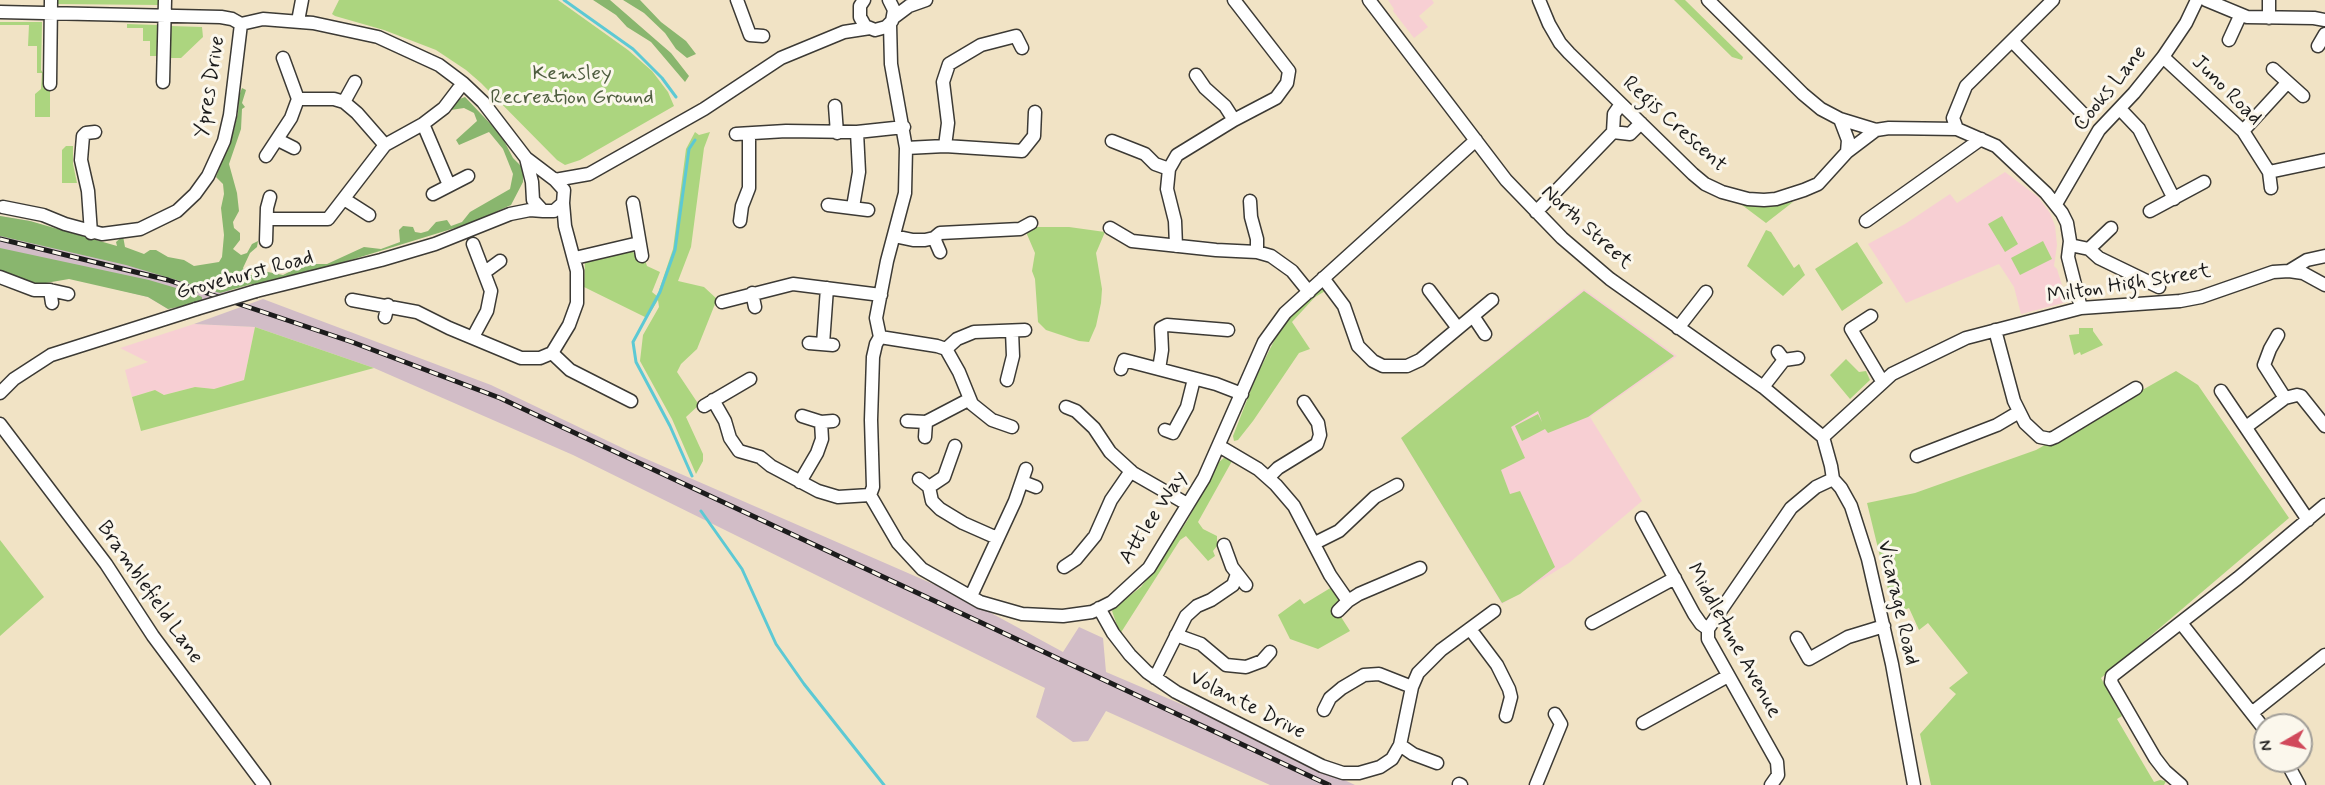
<!DOCTYPE html>
<html>
<head>
<meta charset="utf-8">
<style>
	body { margin:0 }
	#map { position:relative; width:2325px; height:785px; overflow:hidden; background:#f1e3c5; font-family:Mynerve,sans-serif }
	canvas { display:block }
	.north { position:absolute; left:2253px; top:713px; width:60px; height:60px; box-sizing:border-box; background:#fbf7ec; border:2px solid #a29f99; border-radius:50%; rotate:261deg; font-size:16px; font-weight:700; line-height:24px; text-align:center; color:#1c1c1c }
	.north::after { content:''; display:block; margin:auto; width:21px; height:27px; background:#d1495b; clip-path:polygon(50% 0,100% 100%,50% 72%,0 100%) }
</style>
</head>
<body>
<div id="map">
<canvas width="2325" height="785"></canvas>
<div class="north">N</div>
</div>
<script>
const context = document.querySelector('canvas').getContext('2d');
context.lineJoin = 'round';
function paint(path, color) { context.fillStyle = color; context.fill(path, 'evenodd'); }
const toPath = rows => new Path2D(rows.map(r => 'M' + r).join(''));
function stroke(path, color, width, dash) { context.strokeStyle = color; context.lineWidth = width; context.lineCap = dash ? 'butt' : 'round'; context.setLineDash(dash || []); context.stroke(path); }
function drawText(font, color, halo, rows, align = 'center') {
  context.font = font + ' Mynerve,sans-serif'; context.lineWidth = 6; context.setLineDash([]); context.textBaseline = 'middle'; context.strokeStyle = halo; context.fillStyle = color; for (const [text, x, y, turn = 0] of rows) {
    context.save(); context.translate(x, y); context.rotate((+turn || 0) * Math.PI / 180); context.textAlign = isNaN(turn) ? turn : align; if (halo) context.strokeText(text, 0, 0); context.fillText(text, 0, 0); context.restore();
  }
}
paint(toPath([
	[1388,0,1432,0,1434,3,1419,16,1428,27,1414,38,1393,11,1394,9],
	[2005,172,2038,197,2050,213,2055,226,2057,245,2054,266,2057,269,2067,302,2021,314,2014,287,1999,264,1906,303,1868,244,1905,224,1950,194,1957,203],
	[1584,289,1677,356,1590,417,1642,501,1569,563,1502,604,1401,438],
	[194,324,255,327,244,380,214,389,195,387,164,395,155,390,132,397,125,370,148,362,120,348]
]), '#f7cfd3');
paint(toPath([
	[0,216,30,221,225,286,231,291,202,302,168,309,148,297,0,261],
	[263,299,491,385,635,454,956,594,1063,652,1079,627,1103,638,1106,672,1195,710,1355,785,1270,785,1106,711,1088,741,1073,742,1036,717,1045,688,573,455,374,368,255,327,194,324]
]), '#d2bdc7');
paint(toPath([
	[57,0,158,0,158,5,57,4],
	[339,0,558,0,628,50,652,71,668,92,674,106,580,160,565,165,557,160,481,83,466,70,436,50,384,30,335,16,332,14],
	[1674,0,1685,0,1743,57,1742,60,1732,57],
	[0,22,42,22,41,70,44,74,43,88,50,89,50,117,35,117,35,94,41,89,42,73,37,73,37,46,28,46,29,25,0,25,0,27],
	[127,24,157,25,157,56,150,56,150,41,143,41,143,28,127,28],
	[171,26,202,27,203,37,181,58,170,58],
	[695,132,699,135,710,132,704,148,691,247,678,281,704,287,717,299,697,349,681,364,677,372,699,405,686,417,703,454,703,461,696,474,672,419,640,361,643,335,659,307,658,300,647,318,584,287,585,261,632,250,639,262,645,260,647,266,660,272,652,292,657,296,673,249,686,149],
	[66,146,73,146,73,164,77,183,62,183,62,150],
	[1793,202,1766,223,1742,205,1768,206],
	[2002,216,2018,244,2005,252,1988,224],
	[1032,227,1069,227,1105,232,1096,253,1102,289,1101,303,1096,326,1089,342,1079,341,1046,330,1038,322,1035,279,1032,271,1035,253,1026,232],
	[1766,230,1771,232,1794,268,1799,264,1805,275,1783,296,1747,266],
	[2043,241,2052,259,2020,275,2011,258],
	[1857,242,1883,283,1842,311,1815,269],
	[1324,285,1327,290,1315,297,1292,322,1310,349,1299,353,1253,421,1238,440,1234,441,1233,436,1256,377,1281,327,1298,307],
	[1584,291,1674,356,1588,417,1548,433,1545,429,1522,441,1515,426,1538,414,1542,422,1538,411,1511,427,1525,458,1501,470,1510,494,1520,491,1555,567,1520,594,1502,603,1401,438],
	[255,327,374,368,141,431,132,397,155,390,164,395,195,387,214,389,244,380],
	[2079,328,2093,328,2093,331,2103,345,2081,355,2080,352,2074,355,2069,335,2079,334],
	[1846,359,1859,372,1866,371,1870,380,1850,399,1830,375],
	[2176,371,2198,385,2289,518,2101,678,2122,716,2117,719,2154,782,2160,780,2166,781,2164,785,1931,785,1920,734,1956,694,1949,688,1968,673,1928,623,1919,630,1909,608,1894,614,1867,503,1915,493,2036,450],
	[1225,457,1231,458,1232,461,1198,522,1203,529,1217,536,1217,546,1213,551,1215,556,1208,561,1186,536,1180,540,1120,634,1112,611,1114,608,1141,587,1160,562,1187,521,1219,462],
	[0,540,44,597,0,636],
	[1332,587,1341,601,1334,606,1350,631,1318,649,1290,639,1278,615,1300,599,1304,604]
]), '#acd57f');
paint(toPath([
	[593,0,610,0,656,40,671,53,689,76,685,82,651,42,627,27,616,15],
	[623,0,640,0,661,22,686,41,696,54,687,58,676,49,665,33,644,13],
	[242,88,246,90,242,103,245,107,242,109,241,129,229,164,237,193,239,211,233,222,234,228,240,233,240,240,233,249,241,255,247,253,252,244,258,241,257,247,250,253,243,268,246,275,254,275,263,271,283,275,305,264,327,264,364,247,381,249,400,242,399,230,403,226,413,227,415,232,421,233,428,231,436,222,447,220,451,226,462,222,470,212,510,189,513,174,503,149,489,132,459,145,456,140,477,121,474,113,464,108,451,110,450,105,454,101,465,97,501,135,513,158,523,168,523,182,511,205,471,223,328,267,302,273,268,284,252,284,220,293,126,265,0,236,0,216,30,221,117,246,116,242,123,236,125,247,144,254,150,250,156,250,168,257,184,260,194,266,219,262,222,257,224,235,221,208,224,194,223,184,216,177,234,130,238,113,239,96],
	[0,248,149,280,193,293,202,297,202,302,168,309,148,297,69,279,40,284,0,274]
]), '#89b66e');
stroke(toPath([
	[564,0,633,49,662,78,676,97],
	[692,476,670,426,636,362,633,342,660,292,675,250,689,149,695,140],
	[701,511,742,569,776,644,804,684,884,785]
]), '#5cc9d4', 3);
const minor = toPath([
	[737,0,750,35,763,36],
	[864,0,860,6,860,17,865,26,875,30,886,27,892,21,894,10,889,0],
	[1369,0,1506,180,1562,238,1610,279,1763,387,1823,437,1831,466,1833,479,1841,488,1851,506,1868,559,1892,664,1914,785],
	[1539,0,1549,24,1560,43,1569,53,1693,174,1705,184,1722,192,1748,199,1764,200,1776,199,1804,190,1818,184,1847,152,1876,130],
	[1708,0,1803,94,1821,109,1840,119,1876,130,1889,128,1957,129,1996,146,2046,193,2062,213,2067,223,2070,241,2068,257,2081,308],
	[2206,0,2247,17,2314,18,2325,20],
	[0,12,221,17,232,19,241,24,263,19,313,23,378,37,439,65,463,83,483,102,526,158,555,180,589,174,704,109,781,58,844,32,870,28],
	[893,18,909,6,926,0],
	[2269,18,2269,0],
	[298,21,302,0],
	[890,24,891,64,906,148,905,193,887,261,876,318,880,337,876,344,873,357,871,420,873,487,870,495,898,543,922,569,980,602,1022,614,1063,616,1092,612,1112,602,1149,568,1204,478,1264,342,1285,313,1476,140],
	[2229,40,2240,16],
	[2013,42,2085,116],
	[2318,46,2325,34],
	[2163,57,2243,131,2269,172,2271,188],
	[2273,69,2303,96],
	[1196,75,1205,88,1225,106,1234,120],
	[163,82,165,0],
	[50,84,51,0],
	[298,99,334,99,344,102,357,113,385,145],
	[344,102,355,82],
	[835,106,837,133],
	[2120,109,2139,129,2174,199],
	[1840,119,1848,140,1847,152],
	[423,124,449,185],
	[1957,129,1953,118,1966,86,2053,0],
	[2243,131,2287,83],
	[1613,132,1630,134,1641,123],
	[736,134,786,131,857,132,904,127],
	[278,140,294,148],
	[1112,141,1145,154,1155,164,1169,169],
	[945,146,948,123,943,82,949,64,981,45,1016,36,1022,48],
	[906,148,945,146,1022,151,1034,136,1035,112],
	[266,156,291,118,298,99,283,58],
	[526,158,532,182,533,200,543,211,554,211,563,203,564,190,555,180],
	[2269,172,2325,160],
	[433,194,468,176],
	[344,199,369,215],
	[1250,201,1251,217,1257,239,1257,252],
	[633,203,642,256],
	[2056,204,2099,130,2134,93,2163,57,2186,23,2197,0],
	[828,205,868,210],
	[3,207,43,215,65,224,102,234,140,229,177,211,195,194,208,176,224,141,230,115,241,24],
	[853,207,859,172,857,132],
	[2150,211,2204,182],
	[1536,212,1613,132,1614,114,1621,104],
	[267,219,328,219,385,145,423,124,444,108,463,83],
	[740,221,742,206,749,188,749,134],
	[1866,221,1981,139],
	[1110,228,1132,241,1216,250,1257,252,1271,256,1292,271,1309,292],
	[91,233,88,191,81,160,83,136,86,133,95,132],
	[894,236,913,240,925,240,934,238,940,233,1020,229,1031,223],
	[934,238,940,252],
	[266,241,267,208,270,197],
	[473,244,491,291,487,311,473,337],
	[2070,245,2089,249,2099,258,2159,287],
	[1176,246,1175,221,1167,189,1169,169,1177,155,1234,120,1276,98,1287,83,1289,71,1234,0],
	[2089,249,2111,228],
	[575,258,639,243],
	[2289,271,2303,273,2325,285],
	[485,272,500,261],
	[0,277,34,290,50,290,68,294],
	[1323,278,1344,306,1358,346,1373,361,1383,366,1407,366,1420,360,1492,300],
	[50,290,52,303],
	[1429,290,1457,327],
	[256,291,381,260,435,244,510,214,530,210,543,211],
	[752,293,755,307],
	[352,300,417,312,449,328,521,358,540,358,552,353,569,325,577,303,577,271,565,226,563,203],
	[722,302,793,284,881,295],
	[1473,316,1485,334],
	[1871,316,1851,329,1882,381],
	[385,317,388,305],
	[1678,328,1706,292],
	[1995,330,2014,401,2025,423,2040,437,2050,439,2055,437,2136,388],
	[2278,335,2270,349,2264,365,2285,398],
	[880,337,937,346,946,349,959,372,972,404,992,420,1012,427],
	[809,343,833,345],
	[823,344,827,288],
	[946,349,957,339,974,332,1025,330],
	[552,353,570,370,631,401],
	[1784,360,1798,358],
	[1121,369,1124,360,1216,384,1242,394],
	[1159,369,1162,350,1161,328,1167,325,1228,330],
	[1007,380,1013,356,1012,331],
	[1763,387,1784,360,1778,352],
	[2221,391,2308,520],
	[0,393,14,379,51,355,196,309],
	[713,400,725,421,730,438,739,451,760,457,771,466,818,491,838,497,870,495],
	[704,406,750,379],
	[1066,407,1076,411,1094,428,1110,452,1133,473,1187,504],
	[802,416,821,422,833,421],
	[907,421,926,422,925,437],
	[926,422,970,399],
	[0,424,106,564,153,636,264,785],
	[2246,427,2285,398,2297,395,2301,396,2325,426],
	[1165,430,1173,433,1187,407,1194,379],
	[1823,437,1892,374,1966,338,2081,308,2180,301,2201,297,2273,272,2289,271,2307,260,2325,256],
	[1219,446,1258,469,1276,485,1294,506,1330,575,1348,601],
	[1917,456,1997,425,2019,412],
	[1269,477,1278,468,1317,444,1320,435,1318,423,1304,402],
	[919,479,929,487,932,501,940,509,963,523,997,538],
	[800,482,817,453,822,439,821,422],
	[1023,482,1036,487],
	[929,487,944,477,955,446],
	[1642,518,1694,614,1701,624,1708,629,1708,639,1777,762,1778,775,1771,785],
	[1315,543,1339,531,1375,497,1397,485],
	[1224,545,1232,567,1246,585],
	[1064,567,1076,559,1095,536,1111,500,1131,471],
	[971,596,1015,501,1026,469],
	[1099,608,1113,633,1130,655,1147,672,1176,692,1322,766,1343,773,1359,773,1380,767,1392,759,1400,745,1412,687,1418,673,1441,650,1494,611],
	[1338,611,1348,601,1359,594,1420,568],
	[1592,623,1675,578],
	[2181,623,2265,730],
	[1470,629,1497,665,1509,689,1511,697,1506,716],
	[1708,629,1791,508,1816,487,1833,479],
	[1176,635,1201,644,1226,665,1246,667,1262,661,1270,652],
	[1797,638,1809,659,1848,637,1884,626],
	[1155,678,1186,616,1197,606,1211,600,1233,585,1237,574],
	[1324,710,1330,698,1342,688,1364,675,1379,674,1412,687],
	[2253,712,2325,655],
	[1643,723,1728,676],
	[1400,745,1413,754,1437,763],
	[2286,761,2299,785],
	[1459,784,1461,785],
	[1536,785,1561,724,1555,714],
	[2181,785,2165,771,2155,758,2111,682,2112,676,2238,578,2325,505]
]);
stroke(minor, '#3c3a35', 15);
stroke(minor, '#fff', 12);
const rail = toPath([
	[0,239,168,280,352,342,500,398,1329,785]
]);
stroke(rail, '#1c1c1c', 5);
stroke(rail, '#fbf7ec', 3, [9]);
const minorBridge = toPath([
	[196,309,256,291]
]);
stroke(minorBridge, '#3c3a35', 15, []);
stroke(minorBridge, '#fff', 12);
drawText('21px', '#4e5d3f', '#fbf7ec', [
	["Kemsley",572,75],
	["Recreation Ground",572,99]
]);
drawText('21px', '#1c1c1c', '#fbf7ec', [
	["Ypres Drive",211,87,-81],
	["Cooks Lane",2111,89,-51],
	["Juno Road",2226,91,45],
	["Regis Crescent",1674,125,42],
	["North Street",1586,228,42],
	["Grovehurst Road",245,276,-15],
	["Milton High Street",2129,285,-9],
	["Attlee Way",1154,518,-57],
	["Bramblefield Lane",149,593,55],
	["Vicarage Road",1897,603,77],
	["Middletune Avenue",1733,641,61],
	["Volante Drive",1247,706,27]
]);
</script>
</body>
</html>
